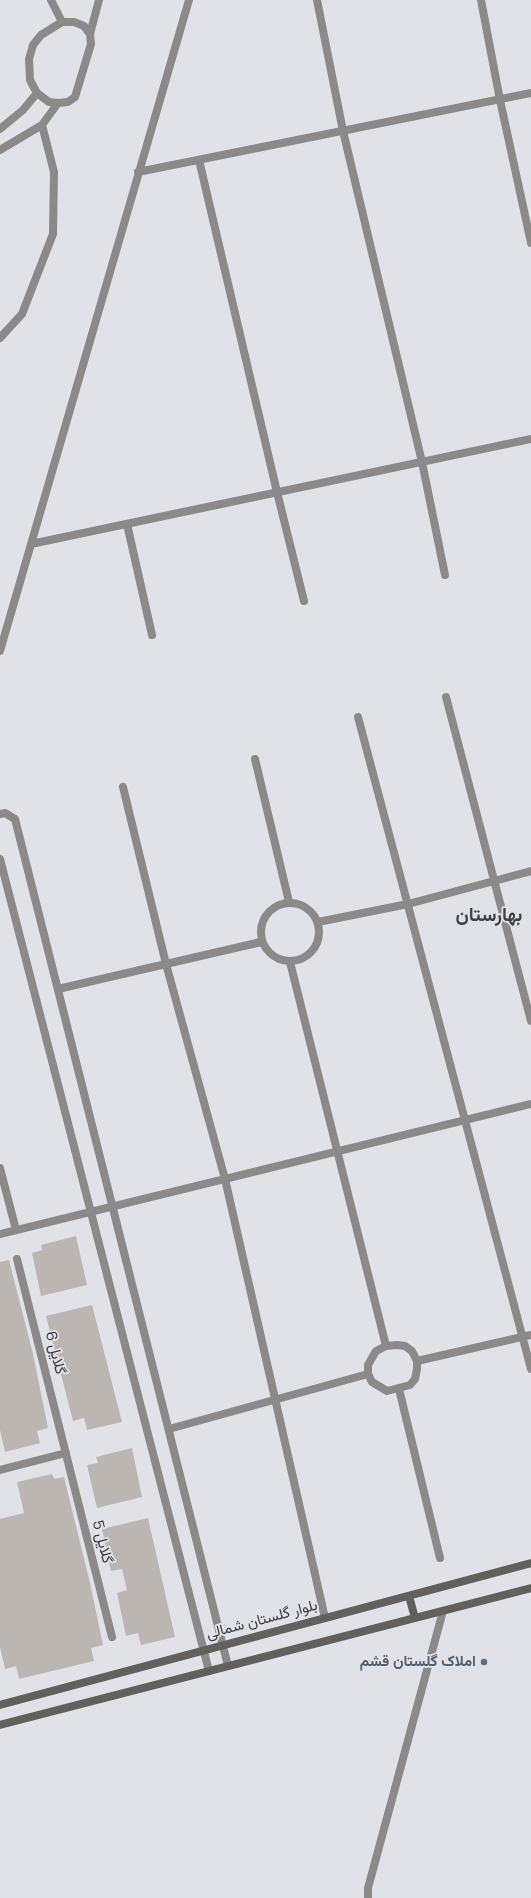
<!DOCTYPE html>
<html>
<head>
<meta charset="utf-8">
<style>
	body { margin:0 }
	canvas { display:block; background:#e0e2e8 }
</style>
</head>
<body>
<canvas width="531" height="1898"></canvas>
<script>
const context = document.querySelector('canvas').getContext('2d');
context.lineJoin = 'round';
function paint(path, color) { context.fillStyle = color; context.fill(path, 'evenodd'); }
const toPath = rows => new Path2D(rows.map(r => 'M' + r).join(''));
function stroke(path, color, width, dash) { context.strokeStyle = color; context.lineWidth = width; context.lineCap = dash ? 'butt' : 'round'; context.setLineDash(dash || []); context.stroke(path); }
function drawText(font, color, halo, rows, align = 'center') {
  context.font = font + ' "Space Grotesk",Vazirmatn,sans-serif'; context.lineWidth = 3.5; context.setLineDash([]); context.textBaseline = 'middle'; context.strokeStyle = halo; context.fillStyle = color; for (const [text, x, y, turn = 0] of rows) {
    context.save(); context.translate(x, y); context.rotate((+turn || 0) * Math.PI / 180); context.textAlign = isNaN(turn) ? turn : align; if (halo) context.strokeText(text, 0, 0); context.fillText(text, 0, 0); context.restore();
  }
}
paint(toPath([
	[76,1236,87,1285,41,1296,32,1253,42,1250,41,1245],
	[9,1260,33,1354,48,1428,37,1431,40,1443,5,1452,0,1430,0,1262],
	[92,1305,122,1422,87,1430,84,1418,73,1421,46,1316],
	[132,1448,142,1497,97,1508,87,1465,98,1463,96,1457],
	[52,1474,54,1479,64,1477,90,1583,103,1645,91,1648,94,1661,19,1679,16,1666,5,1669,0,1647,0,1519,24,1513,17,1482],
	[148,1518,175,1637,141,1645,138,1633,126,1636,117,1593,127,1590,122,1569,111,1571,102,1529]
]), '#bcb6b3');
stroke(toPath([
	[51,0,62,22],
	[317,0,343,131,422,462,445,575],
	[481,0,500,100,531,243],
	[62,22,74,22,84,26,90,34,91,44,75,97,68,102,58,103,49,102,37,93,30,80,29,59,33,45,41,35,62,22],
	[90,34,99,0],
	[0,129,23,110,37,93],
	[0,150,42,125,58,103],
	[199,160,277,492,304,601],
	[138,172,531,93],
	[0,338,22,314,53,234,54,172,42,125],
	[127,524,152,635],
	[31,544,531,439],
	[0,651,189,0],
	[446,697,531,1021],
	[358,717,531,1369],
	[255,759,289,902],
	[123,787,166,964,225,1179,325,1618],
	[0,814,5,813,15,819,228,1666],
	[0,859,209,1671],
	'261 932a29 29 0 1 1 58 0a29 29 0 1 1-58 0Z',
	[318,922,408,904,531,871],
	[290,962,386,1346],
	[58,989,261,942],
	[0,1168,16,1230],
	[0,1234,531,1104],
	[17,1259,112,1637],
	[397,1345,405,1346,412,1351,417,1361,417,1369,415,1379,410,1385,387,1391,372,1382,368,1374,368,1365,376,1351,386,1346,397,1345],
	[417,1361,531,1335],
	[399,1389,440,1558],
	[169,1429,368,1374],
	[0,1470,66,1453],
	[368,1898,368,1888,443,1611]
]), '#8b8a88', 8);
stroke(toPath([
	[409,1596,415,1618],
	[0,1705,531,1563],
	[0,1725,531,1588]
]), '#62605d', 8);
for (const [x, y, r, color] of [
	[484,1662,4,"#5c6f8a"]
]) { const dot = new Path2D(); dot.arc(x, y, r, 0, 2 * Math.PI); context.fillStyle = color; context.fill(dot); stroke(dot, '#e0e2e8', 1.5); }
drawText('15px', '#3c3c3e', '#e0e2e8', [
	["گلایل 6",55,1353,76],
	["گلایل 5",102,1542,76],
	["بلوار گلستان شمالی",262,1620,-15]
]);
drawText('bold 15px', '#4e5e75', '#e0e2e8', [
	["املاک گلستان قشم",476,1662]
], 'right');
drawText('bold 19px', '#414247', '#e0e2e8', [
	["بهارستان",489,916]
]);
</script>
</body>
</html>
